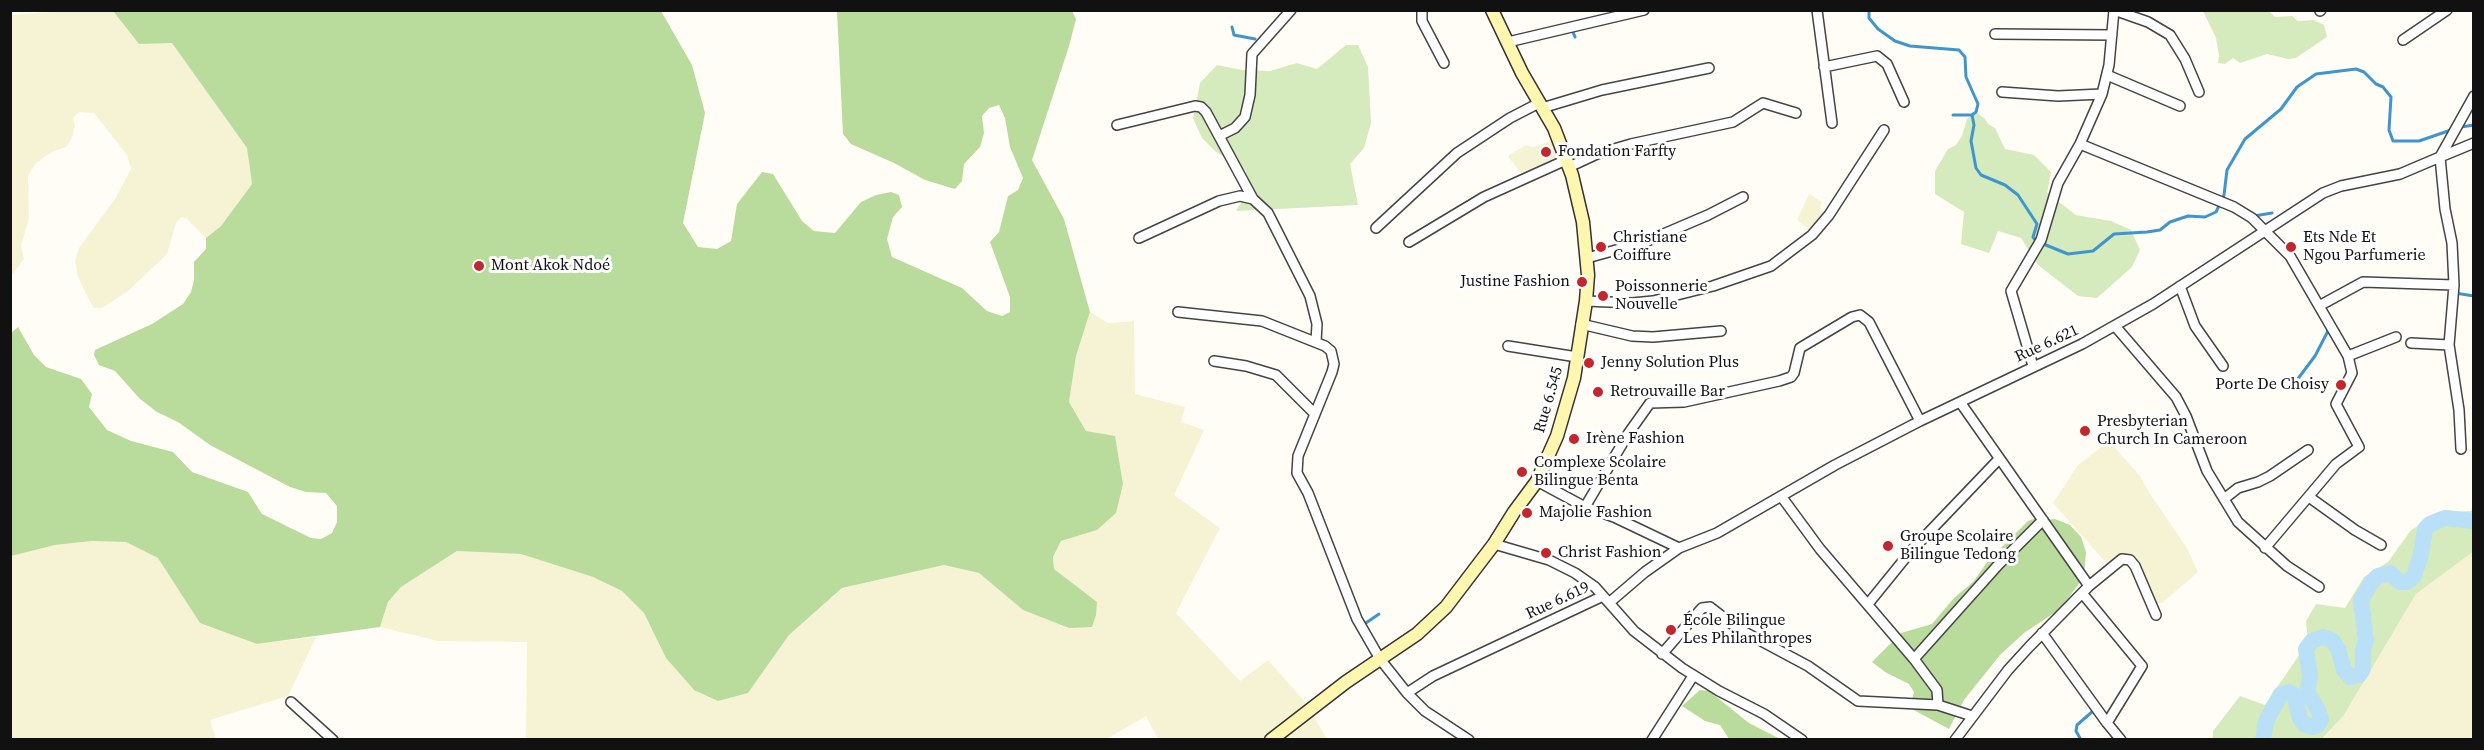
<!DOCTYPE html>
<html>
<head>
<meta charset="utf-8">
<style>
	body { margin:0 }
	#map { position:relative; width:2484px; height:750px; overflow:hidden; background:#fffdf5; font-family:"Source Serif 4",serif }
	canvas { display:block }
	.frame { position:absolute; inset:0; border:12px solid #111; pointer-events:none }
</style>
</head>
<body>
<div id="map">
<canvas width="2484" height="750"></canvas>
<div class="frame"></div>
</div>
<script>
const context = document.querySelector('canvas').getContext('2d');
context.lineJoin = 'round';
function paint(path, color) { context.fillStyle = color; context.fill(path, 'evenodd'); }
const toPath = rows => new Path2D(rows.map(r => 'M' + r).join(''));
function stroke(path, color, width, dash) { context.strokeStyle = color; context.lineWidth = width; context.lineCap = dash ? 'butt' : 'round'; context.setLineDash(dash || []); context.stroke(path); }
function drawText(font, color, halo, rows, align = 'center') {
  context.font = font + ' "Source Serif 4",serif'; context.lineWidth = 6; context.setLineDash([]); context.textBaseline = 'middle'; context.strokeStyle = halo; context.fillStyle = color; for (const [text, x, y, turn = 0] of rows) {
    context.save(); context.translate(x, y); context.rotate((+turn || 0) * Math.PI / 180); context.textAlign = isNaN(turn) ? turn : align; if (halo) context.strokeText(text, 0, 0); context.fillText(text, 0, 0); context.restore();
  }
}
paint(toPath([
	[65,11,113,11,139,44,172,42,247,148,252,184,221,226,206,238,186,218,182,217,176,223,167,254,127,292,102,308,94,308,89,300,78,277,75,261,79,248,115,199,131,169,127,155,94,113,79,112,73,118,75,125,72,138,66,147,52,152,36,163,28,176,29,218,21,246,24,259,11,276,10,15],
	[1554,140,1560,154,1556,158,1522,174,1509,158,1509,155,1526,145,1533,147],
	[1809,194,1822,202,1820,209,1829,215,1813,233,1797,220],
	[1090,312,1108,323,1134,321,1135,394,1185,407,1181,422,1204,430,1174,495,1220,528,1176,613,1240,681,1268,660,1306,703,1327,739,1158,739,1146,716,1105,740,526,739,527,642,438,641,380,627,388,602,401,587,457,551,521,554,593,577,622,591,644,613,666,658,694,690,748,693,789,635,842,588,944,565,979,573,1023,610,1069,628,1096,602,1054,569,1053,557,1061,541,1097,530,1123,484,1115,437,1086,431,1069,402,1076,356],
	[2109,441,2140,476,2148,491,2187,548,2198,572,2162,603,2154,603,2137,560,2130,555,2121,555,2107,564,2053,503,2078,465],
	[92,541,126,542,158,557,179,588,257,644,316,637,288,696,210,720,216,739,11,739,10,556,55,545],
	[2473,552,2473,739,2322,740,2344,715,2416,594]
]), '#f6f3d4');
paint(toPath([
	[2203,11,2269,11,2275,17,2292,16,2298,21,2314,20,2324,25,2327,37,2296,58,2288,59,2267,54,2240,63,2233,58,2225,64,2218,63,2219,55,2216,38],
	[1346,45,1358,45,1368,67,1371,123,1364,148,1350,164,1358,205,1236,211,1251,186,1245,170,1215,151,1202,138,1193,118,1200,83,1217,65,1242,70,1270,71,1297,63,1317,69],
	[1976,112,1985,119,1988,124,1995,128,2005,149,2034,155,2051,172,2047,193,2076,215,2111,221,2131,230,2140,250,2132,267,2097,298,2078,296,2038,265,2021,238,1998,231,1989,253,1961,244,1964,212,1935,194,1935,171,1948,149,1956,145,1962,136,1967,119],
	[2473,507,2473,552,2416,594,2344,715,2322,739,2213,739,2213,731,2240,696,2265,705,2308,642,2306,621,2316,604,2345,608,2364,577,2388,562,2411,530,2441,513,2471,511]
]), '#d5ebbd');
paint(toPath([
	[113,11,661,11,692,65,705,113,683,223,698,247,717,249,731,241,737,204,762,172,773,174,802,221,814,231,835,233,861,202,876,195,891,192,899,195,902,207,893,217,887,239,892,257,962,288,987,311,1002,316,1010,312,1010,297,990,242,999,232,1008,196,1018,190,1023,178,1010,147,1005,118,999,105,989,108,982,116,984,133,980,147,964,164,962,181,955,189,925,180,894,163,851,144,843,134,837,11,1072,11,1076,19,1069,46,1032,160,1064,219,1090,312,1076,356,1069,402,1086,431,1115,436,1123,484,1116,513,1097,530,1061,541,1053,557,1054,569,1097,602,1096,615,1092,627,1069,628,1023,610,979,573,944,565,842,588,789,635,748,693,718,701,694,690,666,658,644,613,622,591,593,577,521,554,457,551,401,587,388,602,380,627,257,644,200,623,158,558,126,542,92,541,55,545,11,556,10,334,18,327,34,355,46,367,81,379,92,394,89,407,107,430,131,441,173,452,192,472,248,492,262,514,311,538,321,539,332,533,337,522,337,506,326,493,306,492,290,487,210,445,178,422,157,412,140,399,115,371,99,365,94,355,95,350,152,324,183,304,191,292,194,280,194,262,206,249,206,238,221,226,252,184,247,148,172,43,139,44],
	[2036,518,2043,520,2055,519,2070,525,2081,537,2086,552,2084,577,2060,609,2024,633,2000,655,1964,700,1949,729,1910,708,1914,692,1909,684,1885,672,1872,662,1901,633,1932,624,1954,598,1973,582,1988,561,2028,521],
	[1700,690,1709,691,1749,723,1780,739,1729,739,1720,725,1705,721,1682,706]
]), '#b9dc9c');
stroke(toPath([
	[1869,10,1869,18,1878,29,1895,41,1910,46,1959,50,1965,57,1966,77,1978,104,1976,112,1972,115,1974,125,1971,141,1976,168,1981,175,2005,185,2018,195,2037,224,2033,237,2036,241,2068,254,2093,251,2114,234,2147,232,2160,230,2170,222,2188,216,2205,217,2216,212,2224,195,2227,170,2245,139,2281,109,2297,87,2316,74,2356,69,2364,72,2376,84,2383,87,2391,97,2389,130,2393,141,2419,141,2451,130],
	[1232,27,1234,35,1255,39],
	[1573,32,1575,37],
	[1953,115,1972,115],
	[2461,127,2474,125],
	[2254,216,2272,213],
	[2455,293,2474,296],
	[2297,380,2315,356,2329,329],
	[1363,625,1379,614],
	[2081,740,2076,731,2077,725,2093,711]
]), '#3f96cf', 3);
stroke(toPath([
	[2263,740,2266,721,2281,694,2289,692,2294,695,2300,718,2305,725,2313,727,2318,725,2321,719,2318,710,2307,692,2310,676,2306,649,2312,641,2323,637,2332,640,2338,649,2344,670,2350,677,2359,675,2363,669,2363,649,2366,641,2361,600,2371,583,2378,576,2390,573,2400,582,2407,582,2414,576,2421,554,2425,529,2430,524,2445,518,2474,521]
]), '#b9e0f7', 16);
const street = toPath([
	[1422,10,1422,21,1444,63],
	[1817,10,1832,123],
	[2114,10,2148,22,2170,35,2185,59,2199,92],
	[2320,11,2321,10],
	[1995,34,2112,35],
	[2403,40,2447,10],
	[1508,42,1644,10],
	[1824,67,1877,56,1887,64,1904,102],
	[2107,75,2180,106],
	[2002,92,2058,96,2102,94],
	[1542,108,1602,90,1709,68],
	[1117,125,1195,106,1201,107,1206,112,1253,199,1268,213,1310,296,1317,324,1316,342],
	[1219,136,1235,128,1245,117,1250,95,1252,54,1291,10],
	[2080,144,2234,207,2252,218,2290,256,2348,356,2352,373,2336,404,2359,447,2336,464,2265,548],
	[1569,167,1597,154,1631,144,1733,122,1763,103,1796,113],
	[1376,228,1457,153,1510,118,1539,103],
	[1139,238,1219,201,1240,196,1253,199],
	[1409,242,1484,197,1566,160],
	[1587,258,1645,242,1708,215,1743,197],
	[2180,286,2195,326,2223,366],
	[1586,301,1632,303,1653,301,1713,286,1771,266,1812,235,1829,215,1884,130],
	[2319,306,2363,282,2454,285],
	[1178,312,1262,321,1325,346,1331,351,1334,364,1332,372,1298,456,1297,473,1308,493,1357,619,1380,659,1407,693,1433,676,1603,596,1634,631,1682,668,1719,691,1764,714,1802,740],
	[1581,324,1632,336,1653,337,1721,331],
	[2115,326,2176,397,2186,416,2207,471,2238,522,2287,566,2319,587],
	[2411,343,2449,345],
	[1508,346,1577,357],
	[2348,356,2396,337],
	[1214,361,1246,366,1276,375,1314,413],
	[2033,366,2011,291,2041,240,2058,183,2080,144,2102,94,2109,65,2114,10],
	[1960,402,2089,586],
	[2461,449,2459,410,2449,345,2454,285,2452,243,2445,209,2440,157,2474,143],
	[1537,481,1585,507,1614,517,1679,548],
	[1781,496,1820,549,1914,659,1937,690,1938,705],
	[2309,497,2355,530,2381,545],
	[2224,499,2238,488,2258,482,2270,476,2308,450],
	[1585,507,1628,434,1650,403,1684,402,1779,381,1791,377,1794,373,1800,348,1852,317,1860,315,1869,322,1920,421],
	[1494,544,1549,560,1575,573,1595,587,1603,596],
	[2082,593,2142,666,2107,723],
	[1610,602,1645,572,1679,548,1717,533,1835,465,1920,421,2082,344,2153,304,2323,193,2341,186,2400,174,2440,157,2474,96],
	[1868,604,1911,551,1999,459],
	[2042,633,2107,723,2121,740],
	[1662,654,1702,608,1710,607,1737,628,1808,666,1858,701,1938,705,1972,716],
	[1914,659,1999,564,2043,520],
	[1407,693,1425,711,1469,740],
	[291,702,333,740],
	[1652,740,1693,676],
	[1955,740,2008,670,2029,647,2089,586,2122,559,2130,560,2135,566,2156,615]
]);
const secondary = toPath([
	[1271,740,1346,682,1417,634,1446,607,1494,544,1514,512,1537,481,1557,436,1574,378,1586,301,1588,275,1583,222,1572,175,1554,128,1522,73,1492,10]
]);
stroke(street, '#444', 12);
stroke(secondary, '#333', 15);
stroke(street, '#fff', 9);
stroke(secondary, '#fff6b0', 12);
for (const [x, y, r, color] of [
	[1546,152,6,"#c4262e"],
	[1601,247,6,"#c4262e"],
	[2291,247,6,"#c4262e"],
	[479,266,6,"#c4262e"],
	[1582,282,6,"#c4262e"],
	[1603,296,6,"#c4262e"],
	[1589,363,6,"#c4262e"],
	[2341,385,6,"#c4262e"],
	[1598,392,6,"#c4262e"],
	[2085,431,6,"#c4262e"],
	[1574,439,6,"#c4262e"],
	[1522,472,6,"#c4262e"],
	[1527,513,6,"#c4262e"],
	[1888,546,6,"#c4262e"],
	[1546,553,6,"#c4262e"],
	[1671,630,6,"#c4262e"]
]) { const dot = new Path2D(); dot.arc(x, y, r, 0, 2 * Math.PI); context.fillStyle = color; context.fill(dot); stroke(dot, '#fff', 2); }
drawText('16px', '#111', '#fff', [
	["Fondation Farfty",1558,152],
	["Christiane",1613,238],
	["Coiffure",1613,256],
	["Ets Nde Et",2303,238],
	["Ngou Parfumerie",2303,256],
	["Mont Akok Ndoé",491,266],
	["Justine Fashion",1570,282,"right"],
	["Poissonnerie",1615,287],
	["Nouvelle",1615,305],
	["Jenny Solution Plus",1601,363],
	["Porte De Choisy",2329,385,"right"],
	["Retrouvaille Bar",1610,392],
	["Presbyterian",2097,422],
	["Church In Cameroon",2097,440],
	["Irène Fashion",1586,439],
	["Complexe Scolaire",1534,463],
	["Bilingue Benta",1534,481],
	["Majolie Fashion",1539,513],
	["Groupe Scolaire",1900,537],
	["Bilingue Tedong",1900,555],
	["Christ Fashion",1558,553],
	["École Bilingue",1683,621],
	["Les Philanthropes",1683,639]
], 'left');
drawText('16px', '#111', '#fff', [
	["Rue 6.621",2047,344,-25],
	["Rue 6.545",1549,400,-74],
	["Rue 6.619",1558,601,-25]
]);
</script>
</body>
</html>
